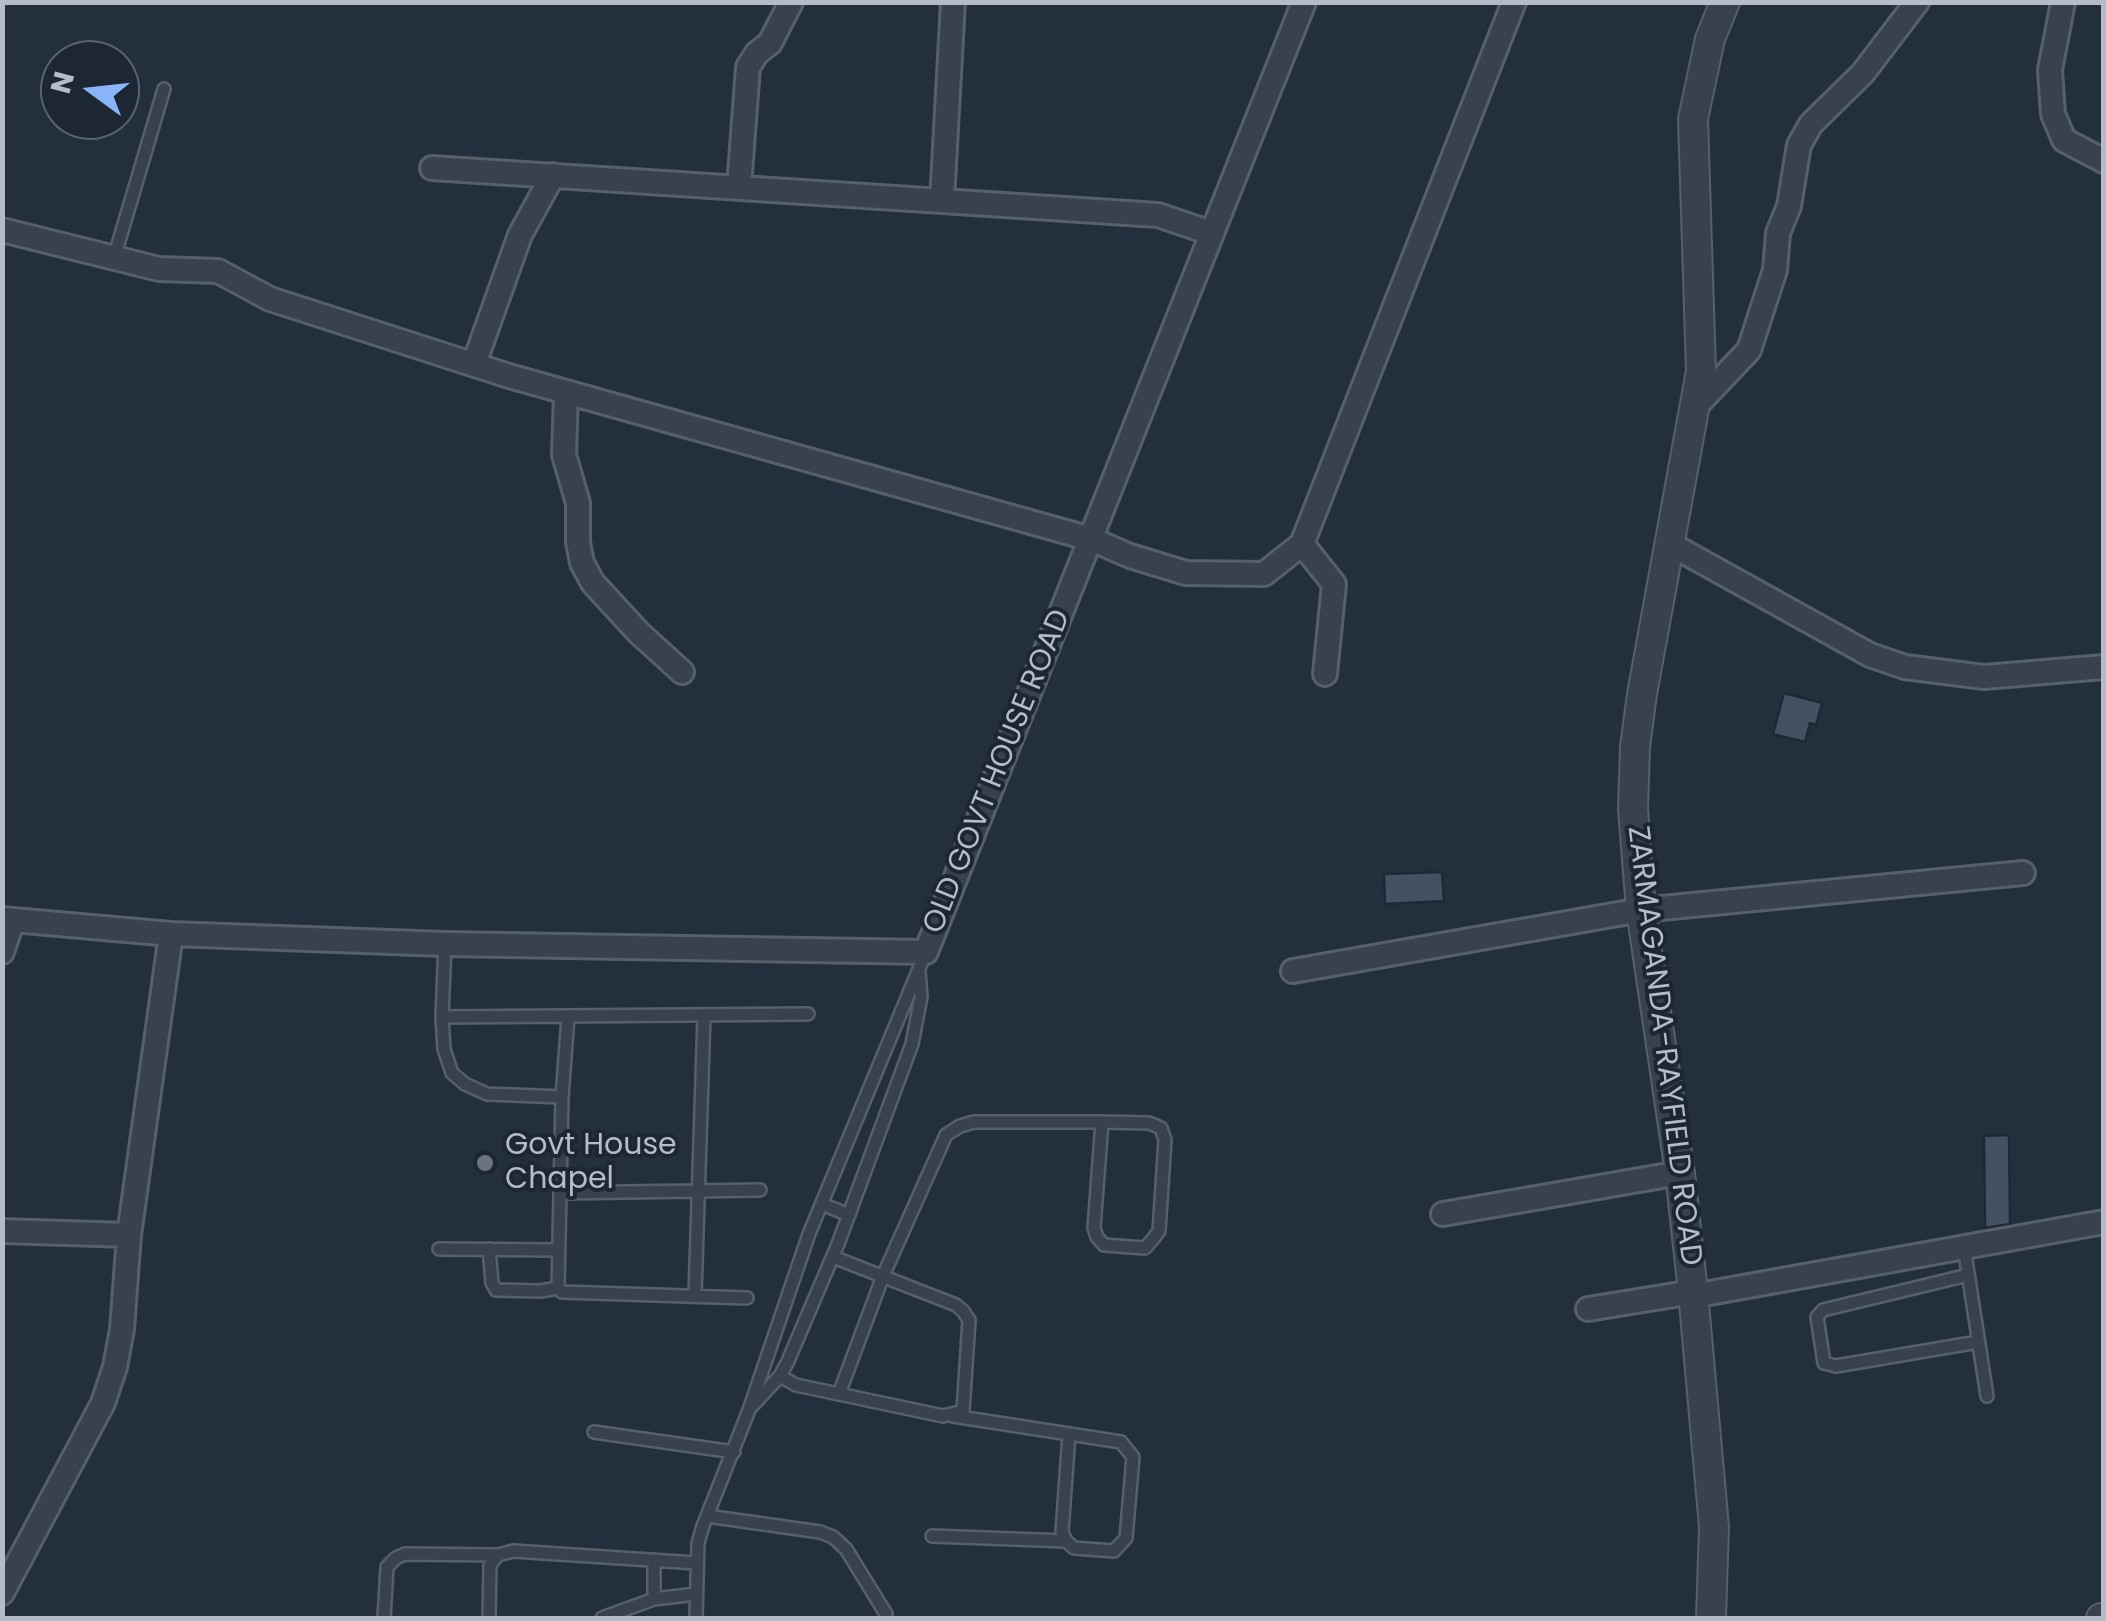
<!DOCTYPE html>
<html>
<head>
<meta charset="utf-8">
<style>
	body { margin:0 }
	#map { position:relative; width:2106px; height:1621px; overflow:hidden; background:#242f3e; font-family:Poppins,sans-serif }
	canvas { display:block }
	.frame { position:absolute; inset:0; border:5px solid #b4bcc9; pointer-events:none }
	.north { position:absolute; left:40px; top:40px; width:100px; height:100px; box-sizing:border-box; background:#1d2633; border:2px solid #59626f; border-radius:50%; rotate:285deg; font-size:28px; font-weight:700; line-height:40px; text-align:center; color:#b4bcc9 }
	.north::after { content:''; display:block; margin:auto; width:35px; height:45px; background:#8ab4f8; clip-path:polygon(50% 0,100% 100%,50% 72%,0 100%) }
</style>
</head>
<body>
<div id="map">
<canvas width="2106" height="1621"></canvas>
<div class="frame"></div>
<div class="north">N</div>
</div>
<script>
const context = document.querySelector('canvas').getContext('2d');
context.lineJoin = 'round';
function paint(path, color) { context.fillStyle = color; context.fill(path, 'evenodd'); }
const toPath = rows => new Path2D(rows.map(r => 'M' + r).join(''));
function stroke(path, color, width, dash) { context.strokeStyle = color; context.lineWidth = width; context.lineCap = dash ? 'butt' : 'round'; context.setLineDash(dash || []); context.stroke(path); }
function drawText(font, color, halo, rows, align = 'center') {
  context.font = font + ' Poppins,sans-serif'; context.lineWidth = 8; context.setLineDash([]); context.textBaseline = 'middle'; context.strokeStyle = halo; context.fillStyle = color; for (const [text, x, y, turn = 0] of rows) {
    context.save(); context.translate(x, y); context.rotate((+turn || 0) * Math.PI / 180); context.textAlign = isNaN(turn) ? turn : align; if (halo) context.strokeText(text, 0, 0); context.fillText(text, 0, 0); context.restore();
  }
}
const building = toPath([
	[1784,693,1822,703,1816,725,1810,723,1805,742,1773,734,1784,693],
	[1442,872,1444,901,1385,904,1384,874,1442,872],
	[2009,1135,2010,1224,1985,1228,1984,1136,2009,1135]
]);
paint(building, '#455162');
stroke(building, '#1f2835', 2.5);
const service = toPath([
	[114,258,164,89],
	[445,944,442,1017,444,1049,452,1073,465,1084,487,1094,562,1097],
	[442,1017,808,1014],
	[568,1017,562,1097,558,1288,562,1292,747,1298],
	[560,1193,760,1190],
	[822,1204,849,1215],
	[1964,1247,1987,1396],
	[439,1249,558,1250],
	[489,1249,492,1283,496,1290,540,1291,558,1288],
	[1968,1275,1823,1310,1817,1317,1824,1363,1836,1366,1978,1342],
	[695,1295,704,1016],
	[780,1376,796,1385,943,1416,963,1411,969,1320,963,1311,956,1305,833,1257],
	[839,1394,883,1276,946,1135,960,1126,974,1122,1102,1122,1149,1123,1161,1128,1165,1140,1159,1231,1153,1239,1145,1248,1104,1245,1097,1237,1094,1228,1102,1122],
	[752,1406,780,1376,788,1361,838,1244,912,1044,921,997,919,972],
	[953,1416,1121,1442,1133,1457,1126,1538,1114,1551,1074,1548,1066,1541,1062,1532,1069,1434],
	[594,1432,734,1452],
	[707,1516,820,1532,833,1537,846,1549,886,1614],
	[932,1536,1066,1541],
	[654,1560,654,1599],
	[384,1618,387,1567,396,1558,405,1554,498,1555],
	[489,1618,490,1565,498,1555,513,1551,696,1563],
	[602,1618,654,1599,696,1594],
	[696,1618,698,1543,703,1526,749,1410,809,1234,926,952]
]);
const minor = toPath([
	[2063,2,2050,70,2053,114,2064,140,2104,161],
	[432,168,1158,215,1211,233],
	[739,187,748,67,757,53,770,43,791,2],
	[942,201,953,2],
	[2,230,159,269,218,271,270,299,509,376,1091,539,1130,556,1186,573,1264,574,1302,544,1514,2],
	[474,364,520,235,553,175],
	[566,393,564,455,578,503,578,542,582,563,593,583,639,633,682,672],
	[1694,408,1749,350,1775,270,1778,233,1789,206,1799,145,1811,124,1863,73,1917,2],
	[1302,544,1334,584,1325,674],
	[1670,544,1870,655,1905,667,1984,677,2104,667],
	[2,919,171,934,445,944,926,952,1304,2],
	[2,952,13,920],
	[1293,971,1641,910,2023,873],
	[1443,1214,1680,1173],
	[2,1231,129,1235],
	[1693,1296,2104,1222],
	[1588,1309,1693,1292],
	[2,1593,103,1403,115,1367,122,1329,129,1235,171,934]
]);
const tertiary = toPath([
	[1711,1618,1714,1527,1693,1292,1680,1173,1641,910,1633,809,1635,747,1642,694,1701,371,1693,119,1710,39,1725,2],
	[2101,1618,2104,1618]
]);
stroke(service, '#565f6c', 16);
stroke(minor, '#565f6c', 28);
stroke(tertiary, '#565f6c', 32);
stroke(service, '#38414e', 11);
stroke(minor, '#38414e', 22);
stroke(tertiary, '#38414e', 28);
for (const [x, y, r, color] of [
	[485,1163,10,"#6b7280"]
]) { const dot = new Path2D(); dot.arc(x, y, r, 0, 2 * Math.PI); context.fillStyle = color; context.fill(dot); stroke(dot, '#1d2633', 4); }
drawText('30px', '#b4bcc9', '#1d2633', [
	["OLD GOVT HOUSE ROAD",998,772,-68],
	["ZARMAGANDA-RAYFIELD ROAD",1663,1046,83]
]);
drawText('30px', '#b4bcc9', '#1d2633', [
	["Govt House",505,1146],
	["Chapel",505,1180]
], 'left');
</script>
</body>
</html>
